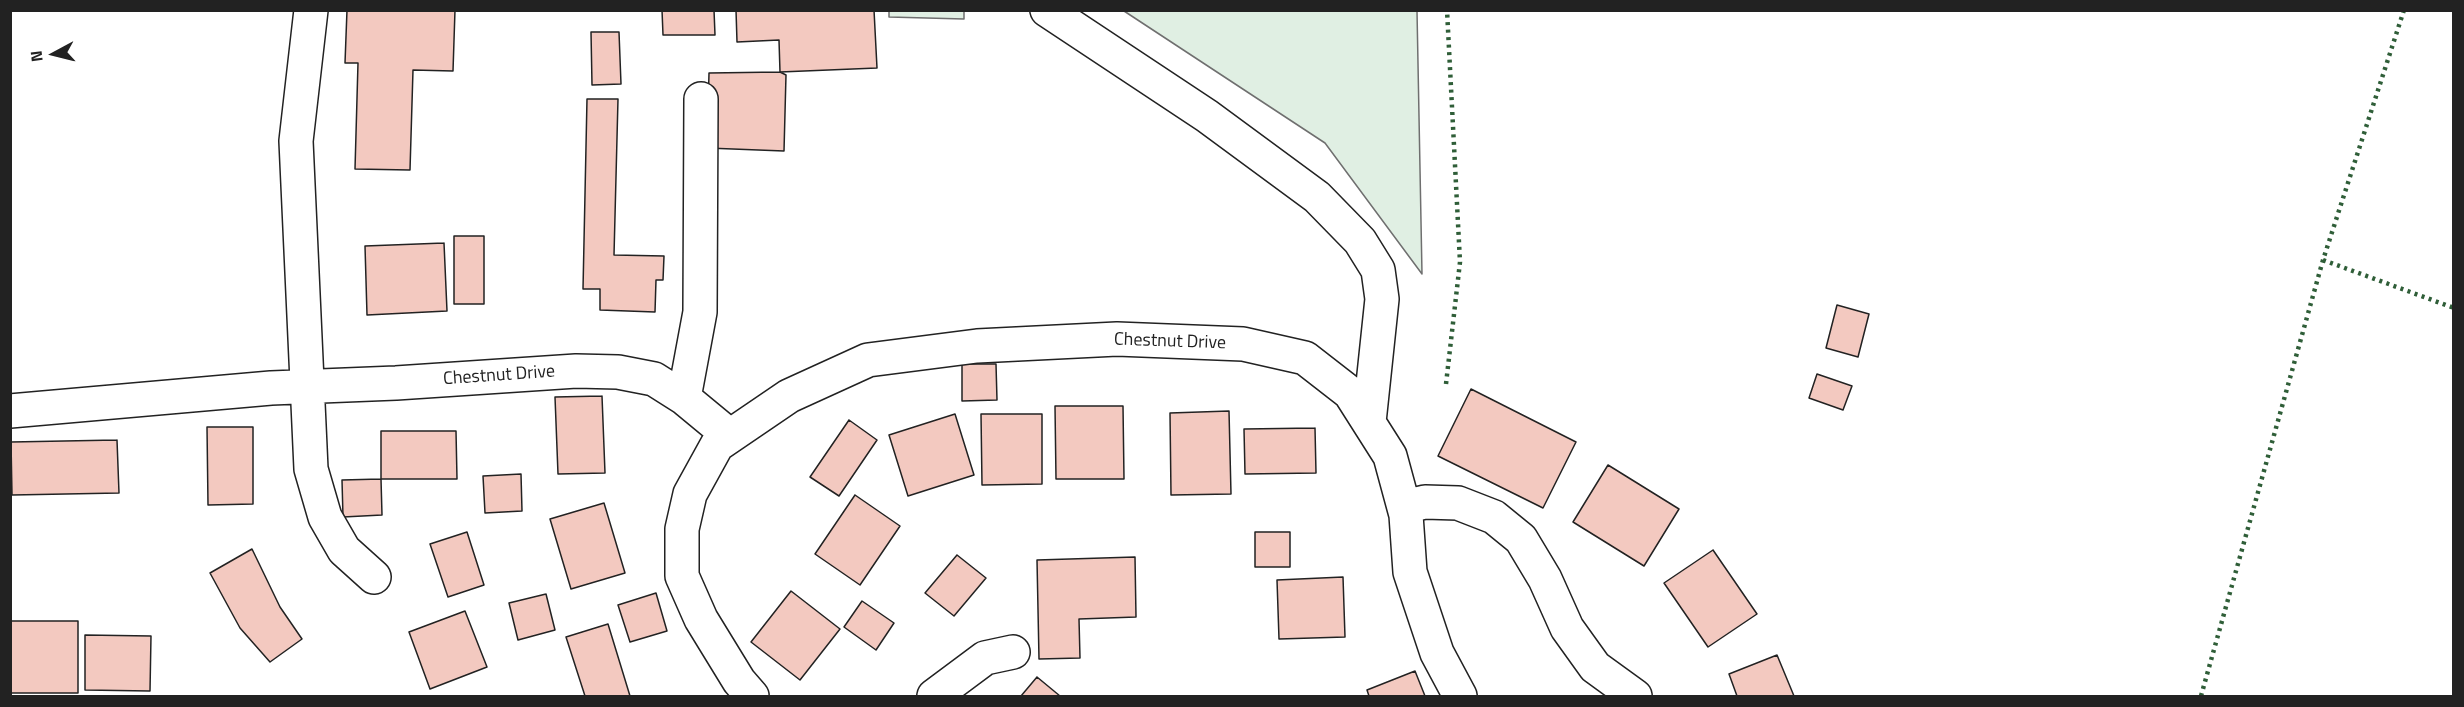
<!DOCTYPE html>
<html>
<head>
<meta charset="utf-8">
<style>
	body { margin:0 }
	#map { position:relative; width:2464px; height:707px; overflow:hidden; background:#fff; font-family:"Titillium Web",sans-serif }
	canvas { display:block }
	.frame { position:absolute; inset:0; border:12px solid #222; pointer-events:none }
	.north { position:absolute; left:24px; top:24px; width:60px; height:60px; -webkit-text-stroke:4px #fff; paint-order:stroke; rotate:263deg; font-size:16px; font-weight:700; line-height:24px; text-align:center; color:#222 }
	.north::after { content:''; display:block; margin:auto; width:21px; height:27px; background:#222; clip-path:polygon(50% 0,100% 100%,50% 72%,0 100%) }
</style>
</head>
<body>
<div id="map">
<canvas width="2464" height="707"></canvas>
<div class="frame"></div>
<div class="north">N</div>
</div>
<script>
const context = document.querySelector('canvas').getContext('2d');
context.lineJoin = 'round';
function paint(path, color) { context.fillStyle = color; context.fill(path, 'evenodd'); }
const toPath = rows => new Path2D(rows.map(r => 'M' + r).join(''));
function stroke(path, color, width, dash) { context.strokeStyle = color; context.lineWidth = width; context.lineCap = dash ? 'butt' : 'round'; context.setLineDash(dash || []); context.stroke(path); }
function drawText(font, color, halo, rows, align = 'center') {
  context.font = font + ' "Titillium Web",sans-serif'; context.lineWidth = 4.5; context.setLineDash([]); context.textBaseline = 'middle'; context.strokeStyle = halo; context.fillStyle = color; for (const [text, x, y, turn = 0] of rows) {
    context.save(); context.translate(x, y); context.rotate((+turn || 0) * Math.PI / 180); context.textAlign = isNaN(turn) ? turn : align; if (halo) context.strokeText(text, 0, 0); context.fillText(text, 0, 0); context.restore();
  }
}
const green = toPath([
	[889,11,964,11,964,19,889,17,889,11],
	[1124,11,1417,11,1422,274,1325,143,1124,11]
]);
paint(green, '#e0efe3');
stroke(green, '#6f6f6f', 1.5);
const building = toPath([
	[347,10,455,10,453,71,413,70,410,170,355,169,358,63,345,63,347,10],
	[662,10,714,10,715,35,663,35,662,10],
	[736,10,874,10,877,68,780,72,779,40,737,42,736,10],
	[591,32,619,32,621,84,592,85,591,32],
	[780,72,786,75,784,151,707,148,709,73,780,72],
	[587,99,618,99,614,255,664,256,663,280,656,280,655,312,600,310,600,289,583,289,587,99],
	[454,236,484,236,484,304,454,304,454,236],
	[444,243,447,311,367,315,365,246,444,243],
	[1837,305,1869,314,1858,357,1826,348,1837,305],
	[962,364,996,364,997,400,962,401,962,364],
	[1817,374,1852,386,1843,410,1809,398,1817,374],
	[1471,389,1576,442,1543,508,1438,456,1471,389],
	[602,396,605,473,558,474,555,397,602,396],
	[1055,406,1123,406,1124,479,1056,479,1055,406],
	[1229,411,1231,494,1171,495,1170,413,1229,411],
	[955,414,974,475,908,496,889,435,955,414],
	[981,414,1042,414,1042,484,982,485,981,414],
	[849,420,877,440,839,496,810,477,849,420],
	[207,427,253,427,253,504,208,505,207,427],
	[1315,428,1316,473,1245,474,1244,429,1315,428],
	[381,431,456,431,457,479,381,479,381,431],
	[117,440,119,493,12,495,11,442,117,440],
	[1608,465,1679,509,1644,566,1573,522,1608,465],
	[521,474,522,511,485,513,483,476,521,474],
	[381,479,382,515,343,517,342,480,381,479],
	[855,495,900,526,860,585,815,554,855,495],
	[604,503,625,573,571,589,550,519,604,503],
	[467,532,484,585,448,597,430,544,467,532],
	[1255,532,1290,532,1290,567,1255,567,1255,532],
	[252,549,280,607,302,639,270,662,240,628,210,573,252,549],
	[1713,550,1757,614,1708,647,1664,583,1713,550],
	[957,555,986,578,954,616,925,593,957,555],
	[1135,557,1136,617,1079,619,1080,658,1039,659,1037,560,1135,557],
	[1343,577,1345,637,1279,639,1277,580,1343,577],
	[791,591,840,629,800,680,751,642,791,591],
	[656,593,667,631,630,642,618,605,656,593],
	[546,594,555,630,518,640,509,603,546,594],
	[862,601,894,623,876,650,844,627,862,601],
	[465,611,487,667,430,689,409,632,465,611],
	[10,621,78,621,78,693,10,693,10,621],
	[608,624,630,696,585,696,566,637,608,624],
	[85,635,151,636,150,691,85,690,85,635],
	[1777,655,1794,696,1737,696,1729,674,1777,655],
	[1415,671,1425,696,1369,696,1367,690,1415,671],
	[1037,677,1060,696,1021,696,1037,677]
]);
paint(building, '#f3c9c0');
stroke(building, '#222', 1.5);
const minor = toPath([
	[311,10,296,141,311,469,325,517,344,550,374,577],
	[1047,10,1207,116,1317,197,1360,241,1378,270,1382,299,1369,422],
	[684,398,700,312,701,99],
	[10,411,271,388,396,383,576,371,618,372,654,379,684,398,730,436],
	[1404,507,1425,502,1458,503,1494,517,1521,539,1545,579,1567,628,1595,667,1635,696],
	[752,696,739,681,701,619,682,576,682,529,690,494,717,445,789,396,868,360,977,346,1117,339,1243,344,1305,358,1350,393,1390,456,1406,515,1410,572,1437,653,1460,696],
	[934,696,985,658,1013,652]
]);
stroke(minor, '#222', 36);
stroke(minor, '#fff', 33);
stroke(toPath([
	[2323,260,2454,308],
	[1446,384,1460,262,1447,10],
	[2201,696,2323,260,2404,10]
]), '#2f5e38', 4.5, [3, 4.5]);
drawText('18px', '#222', '#fff', [
	["Chestnut Drive",1170,342,2],
	["Chestnut Drive",499,376,-4]
]);
</script>
</body>
</html>
